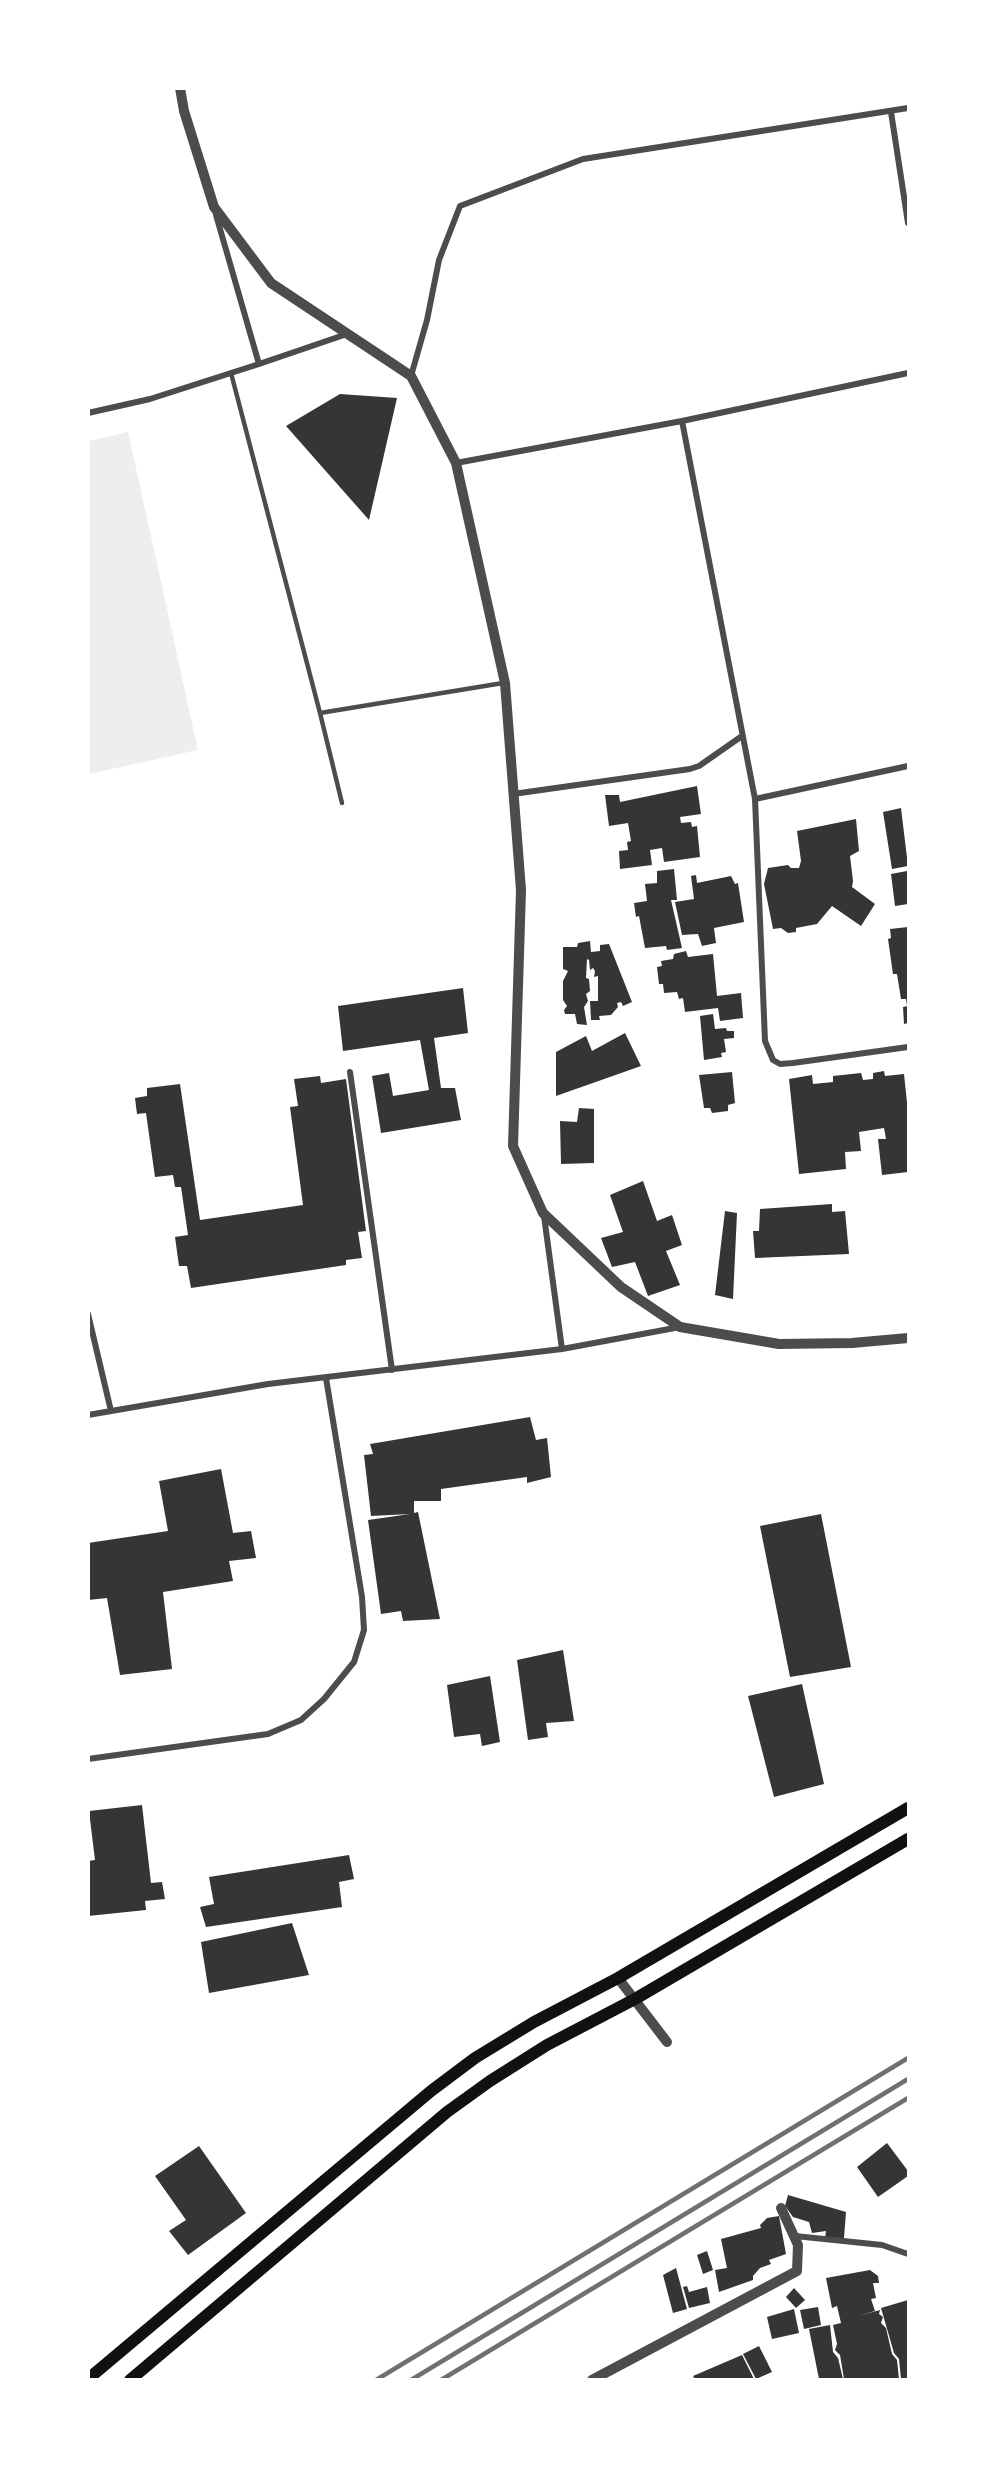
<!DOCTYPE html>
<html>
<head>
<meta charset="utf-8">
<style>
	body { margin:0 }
	#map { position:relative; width:997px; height:2468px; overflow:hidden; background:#fff; font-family:"Space Grotesk",sans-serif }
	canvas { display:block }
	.frame { position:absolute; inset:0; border:90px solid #fff; pointer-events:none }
</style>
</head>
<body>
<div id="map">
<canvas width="997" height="2468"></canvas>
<div class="frame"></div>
</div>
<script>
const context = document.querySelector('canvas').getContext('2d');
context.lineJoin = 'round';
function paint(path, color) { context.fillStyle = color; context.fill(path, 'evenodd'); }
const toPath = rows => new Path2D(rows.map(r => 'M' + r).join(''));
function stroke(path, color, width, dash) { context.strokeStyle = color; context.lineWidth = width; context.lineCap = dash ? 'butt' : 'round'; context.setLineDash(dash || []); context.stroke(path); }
paint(toPath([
	[128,432,198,750,89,774,89,441]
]), '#eee');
paint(toPath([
	[340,394,397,398,369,520,286,426],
	[697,786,701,814,680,817,681,823,691,822,692,827,697,826,700,857,664,862,662,848,650,850,652,865,620,869,619,851,628,850,627,842,631,841,628,823,609,826,605,795,619,795,620,802],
	[901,808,908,866,892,869,883,812],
	[856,819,859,851,850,856,853,881,852,887,875,904,861,926,832,906,817,924,796,928,796,932,788,933,781,928,773,929,764,884,768,868,788,865,791,868,799,868,801,861,797,831],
	[674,869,677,900,671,900,682,948,667,950,666,946,645,948,639,916,636,917,634,903,647,901,645,884,657,883,657,871],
	[907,871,908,904,895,906,891,874],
	[696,875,697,883,731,876,735,884,738,883,744,922,714,928,716,943,702,946,698,934,682,935,675,902,694,899,691,876],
	[908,927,908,1006,907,1006,906,999,901,999,897,974,893,974,888,939,891,938,890,929],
	[590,941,591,952,600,951,600,945,609,944,632,1002,623,1006,621,1002,617,1003,618,1007,611,1015,599,1016,600,1020,591,1020,590,1001,598,1001,598,976,594,977,595,971,593,968,590,970,589,960,587,959,586,978,589,979,590,991,586,994,588,1001,584,1007,587,1025,577,1024,575,1014,565,1014,564,1010,567,1006,563,1000,563,981,568,971,563,969,563,947,577,947,578,943],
	[686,951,688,957,713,954,717,996,741,993,743,1018,720,1021,718,1008,685,1012,683,998,679,999,677,992,664,993,663,984,659,984,657,967,662,966,661,961,673,959,674,954],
	[463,988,468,1033,434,1038,441,1088,455,1088,461,1120,381,1133,372,1076,389,1073,393,1096,429,1090,420,1040,343,1051,338,1006],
	[908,1006,908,1023,904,1024,903,1007],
	[713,1014,715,1029,726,1028,727,1031,734,1031,734,1038,724,1039,726,1052,721,1053,722,1057,704,1060,700,1016],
	[625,1033,641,1066,556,1096,556,1052,586,1036,592,1051],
	[884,1071,885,1076,904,1074,908,1112,908,1172,882,1175,878,1139,886,1139,884,1128,859,1132,861,1151,845,1152,846,1169,799,1174,789,1079,812,1075,813,1084,833,1082,833,1076,861,1073,863,1080,873,1079,873,1073],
	[732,1072,735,1103,728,1105,728,1111,712,1113,710,1108,704,1108,699,1075],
	[320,1076,321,1083,346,1079,366,1231,358,1232,362,1258,346,1260,346,1265,191,1288,187,1266,179,1266,175,1237,188,1235,181,1187,175,1187,173,1175,155,1177,146,1113,137,1114,135,1098,147,1096,147,1088,180,1084,200,1220,303,1205,290,1107,298,1106,294,1079],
	[579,1108,594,1109,594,1163,561,1164,560,1121,577,1122],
	[643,1181,657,1221,672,1215,682,1245,666,1251,680,1285,648,1296,635,1262,612,1267,601,1238,623,1232,610,1195],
	[832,1204,832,1212,845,1211,849,1254,755,1258,753,1231,759,1231,760,1209],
	[725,1211,737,1213,733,1299,715,1295],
	[530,1417,536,1440,547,1438,551,1477,527,1483,527,1477,441,1489,441,1501,414,1501,414,1513,418,1512,440,1619,403,1621,401,1611,381,1614,368,1520,410,1514,371,1516,364,1455,373,1454,370,1444],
	[221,1469,233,1533,251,1531,256,1558,229,1561,233,1581,163,1592,172,1669,120,1675,107,1598,88,1600,88,1543,168,1531,159,1481],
	[821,1514,851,1667,790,1677,760,1526],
	[563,1650,574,1721,546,1723,548,1737,528,1740,517,1660],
	[490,1676,500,1742,482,1746,480,1734,454,1737,447,1685],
	[802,1684,824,1784,774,1797,748,1696],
	[142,1805,151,1883,162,1882,165,1899,145,1901,146,1910,88,1916,88,1861,95,1860,89,1811],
	[349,1855,354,1879,339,1882,342,1907,206,1927,200,1907,214,1904,209,1877],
	[292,1923,309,1975,209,1993,201,1942],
	[887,2143,908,2171,908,2176,878,2197,857,2167],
	[199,2146,246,2213,188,2255,169,2231,186,2220,155,2176],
	[788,2195,846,2212,844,2238,825,2238,826,2231,812,2233,809,2222,793,2217,785,2206],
	[779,2216,786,2254,769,2260,771,2264,760,2268,753,2276,753,2280,719,2292,715,2270,727,2268,721,2239,761,2228,760,2225,767,2218],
	[707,2251,713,2270,703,2274,697,2255],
	[676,2268,687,2309,673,2313,663,2275],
	[870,2270,878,2276,879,2283,873,2283,876,2298,871,2299,875,2311,858,2316,880,2310,879,2314,883,2317,881,2323,886,2328,892,2354,897,2360,899,2379,844,2379,840,2355,835,2350,837,2344,833,2325,841,2323,837,2306,832,2308,826,2278],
	[687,2286,689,2292,707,2287,710,2303,689,2308,683,2287],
	[794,2288,805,2300,796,2308,786,2297],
	[908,2300,908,2379,901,2379,899,2359,894,2353,881,2308],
	[818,2307,821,2325,804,2329,800,2310],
	[794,2309,799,2333,772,2339,767,2317],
	[830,2325,833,2352,838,2358,843,2379,819,2379,809,2329],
	[759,2346,772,2372,756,2379,743,2354],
	[742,2355,754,2379,695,2379,693,2376]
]), '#353535');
stroke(toPath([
	[231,373,320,713,503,683],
	[320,713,342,803]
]), '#4c4c4c', 4.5);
stroke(toPath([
	[891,112,908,223],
	[216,215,259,364,347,334],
	[411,376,427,320,439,260,460,206,583,159,908,108],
	[88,413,150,399,259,364],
	[682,421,908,373],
	[456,463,682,421,755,799,908,766],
	[513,794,690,769,699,766,742,736],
	[755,799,765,1041,773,1060,780,1064,793,1063,908,1047],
	[350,1072,392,1370],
	[544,1216,562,1349,680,1327],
	[88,1314,111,1411],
	[88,1415,268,1384,562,1349],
	[88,1759,268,1734,301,1720,324,1699,354,1662,364,1630,362,1597,326,1378],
	[795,2236,882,2245,908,2254]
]), '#4c4c4c', 6);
stroke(toPath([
	[180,88,184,111,214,207,271,283,411,376,456,463,505,683,521,890,513,1146,543,1213,621,1287,680,1327,779,1344,852,1343,908,1338],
	[618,1978,667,2042],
	[592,2380,797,2271,798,2245,781,2208]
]), '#4c4c4c', 10);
stroke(toPath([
	[88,2379,431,2091,475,2058,534,2022,618,1978,908,1808],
	[130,2380,447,2112,490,2081,547,2045,635,1999,908,1839]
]), '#111', 12);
stroke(toPath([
	[376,2380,908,2058],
	[411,2380,908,2079],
	[441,2380,908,2098]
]), '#707070', 4.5);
</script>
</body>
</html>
